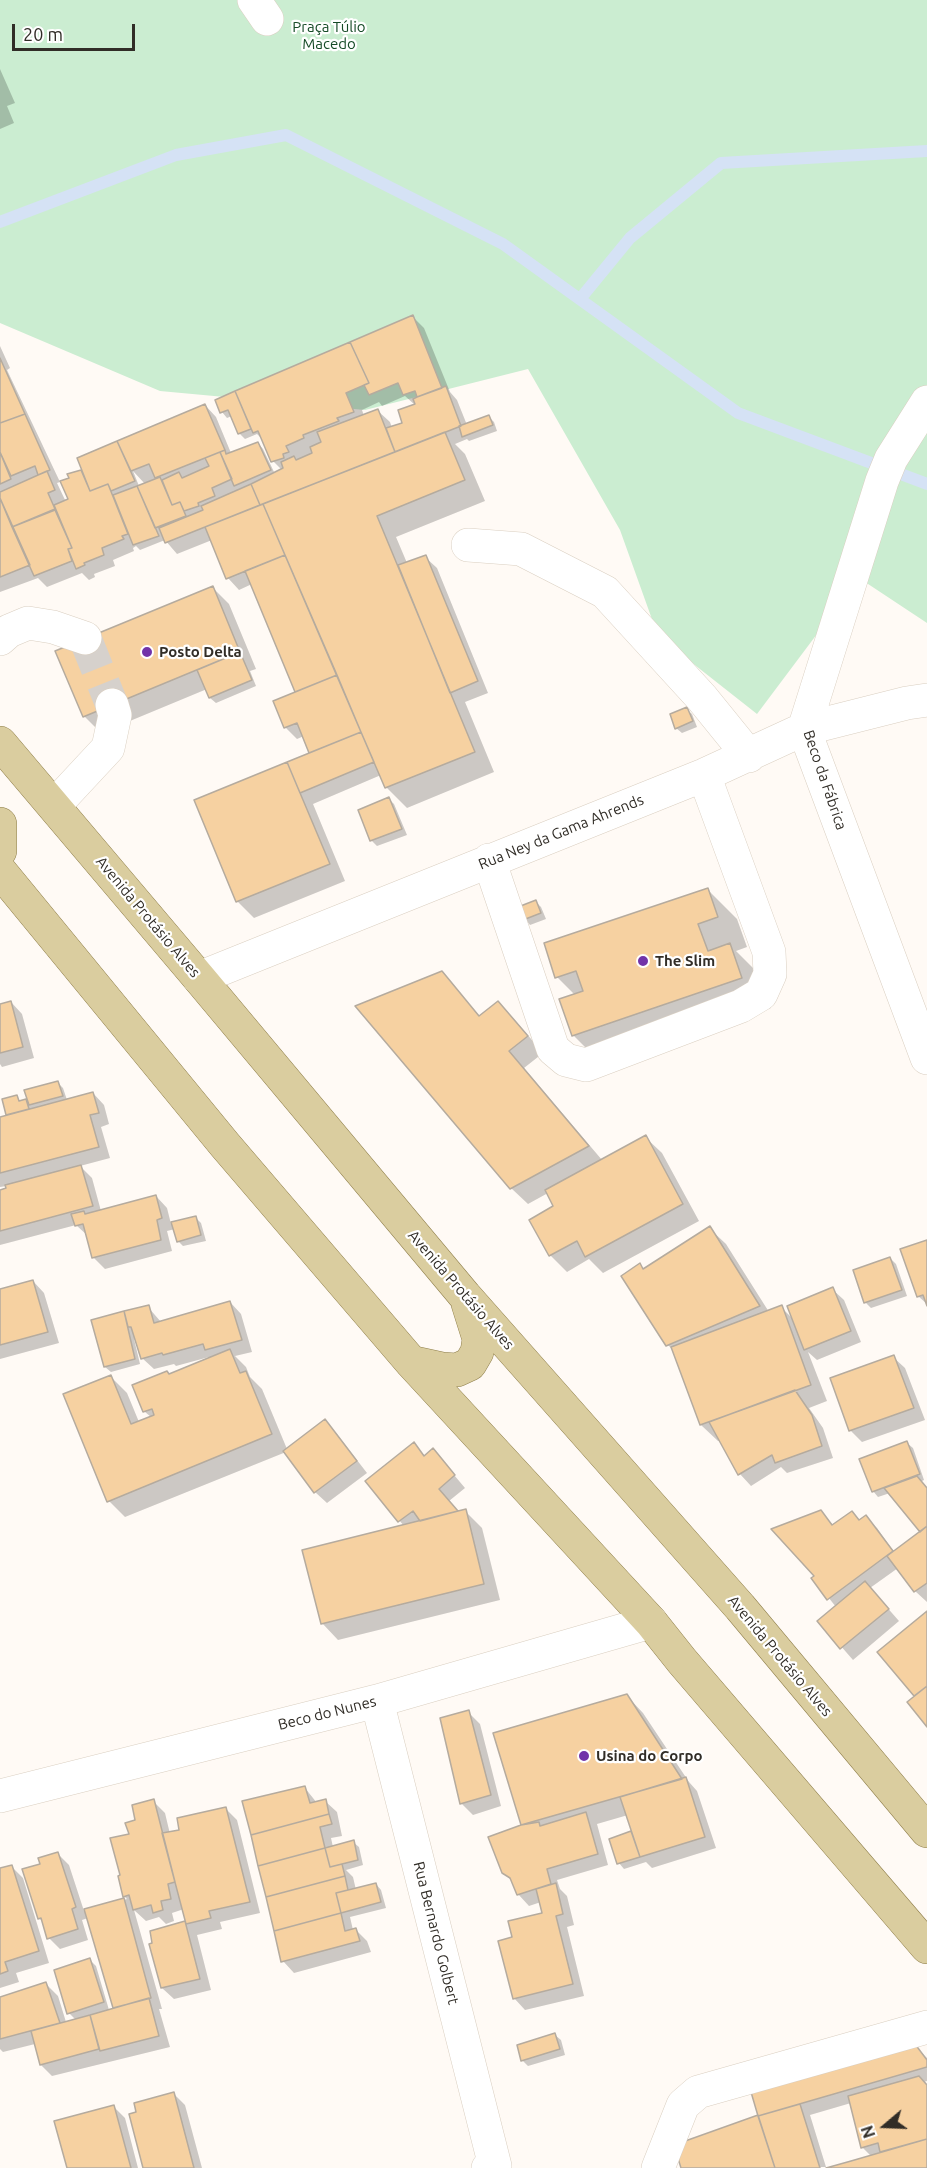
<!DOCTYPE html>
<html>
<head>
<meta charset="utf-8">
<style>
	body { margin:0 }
	#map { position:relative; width:927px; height:2168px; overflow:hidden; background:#fffaf5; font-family:Ubuntu,sans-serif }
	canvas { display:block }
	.north { position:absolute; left:855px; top:2096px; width:60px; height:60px; -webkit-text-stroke:4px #fff; paint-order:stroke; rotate:251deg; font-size:16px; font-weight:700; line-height:24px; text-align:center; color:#312d27 }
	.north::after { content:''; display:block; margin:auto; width:21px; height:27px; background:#312d27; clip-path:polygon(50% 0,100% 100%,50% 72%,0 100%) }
	.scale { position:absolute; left:12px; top:24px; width:123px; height:27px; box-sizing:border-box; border:3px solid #312d27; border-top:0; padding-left:8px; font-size:18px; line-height:21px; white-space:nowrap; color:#312d27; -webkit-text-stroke:4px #fff; paint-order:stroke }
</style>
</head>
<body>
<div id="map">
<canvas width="927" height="2168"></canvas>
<div class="north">N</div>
<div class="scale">20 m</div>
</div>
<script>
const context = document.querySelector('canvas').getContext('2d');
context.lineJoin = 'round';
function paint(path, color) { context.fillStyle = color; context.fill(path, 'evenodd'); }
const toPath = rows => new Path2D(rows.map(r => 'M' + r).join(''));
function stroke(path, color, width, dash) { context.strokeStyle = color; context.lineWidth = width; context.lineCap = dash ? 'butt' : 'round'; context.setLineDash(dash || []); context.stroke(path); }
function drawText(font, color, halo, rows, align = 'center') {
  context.font = font + ' Ubuntu,sans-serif'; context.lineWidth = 4.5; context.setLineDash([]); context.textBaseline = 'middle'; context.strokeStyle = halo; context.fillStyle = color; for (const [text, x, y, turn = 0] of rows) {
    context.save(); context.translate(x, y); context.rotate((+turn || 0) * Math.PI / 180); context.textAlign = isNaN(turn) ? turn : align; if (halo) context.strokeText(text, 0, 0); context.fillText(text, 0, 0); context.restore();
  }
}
paint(toPath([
	[0,0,927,0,927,623,859,578,757,714,658,636,620,530,528,369,365,410,160,391,0,323]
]), '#cbedd1');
paint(toPath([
	[0,69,15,103,7,106,14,123,0,129],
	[412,316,424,328,450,392,457,400,467,425,489,417,494,422,497,431,469,441,467,439,455,444,465,454,485,501,396,537,407,563,425,557,437,568,488,693,465,702,494,772,407,808,386,787,381,775,313,804,345,881,254,918,237,901,311,754,304,736,297,739,286,728,275,702,297,693,252,584,239,590,228,578,212,540,177,554,165,540,140,550,136,546,133,548,134,551,113,560,115,566,94,574,95,577,89,580,82,573,47,587,38,578,0,592,0,346,10,368,7,370,60,482,57,483,66,502,70,500,80,471,86,477,79,459,205,405,216,417,231,453,258,443,263,449,275,474,282,470,273,461,265,442,257,434,245,439,239,433,232,416,227,418,222,412,234,393,239,397],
	[405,396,415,405,404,424,392,428,390,422,378,411,364,416,362,410,379,402,382,406],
	[133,471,145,484,139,486],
	[212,587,229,604,256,669,250,671,256,686,216,703,210,698,207,689,101,733,84,716],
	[686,709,692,714,697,727,682,733,676,728],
	[389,799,394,804,407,835,377,846,371,840],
	[707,889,737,919,747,947,736,951,760,975,771,1008,603,1065,573,1035,575,995,557,977],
	[536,902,541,907,546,919,530,925,525,919],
	[441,973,480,1017,498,1003,514,1019,543,1053,524,1068,602,1160,645,1137,662,1153,699,1221,603,1273,589,1259,567,1272,550,1255,531,1220,555,1207,548,1193,528,1204,511,1188],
	[11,1002,22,1014,34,1058,2,1067,0,1064,0,1005],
	[58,1083,63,1088,67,1100,93,1093,104,1105,109,1124,101,1127,110,1158,80,1166,92,1178,101,1211,156,1196,167,1208,171,1224,195,1217,201,1223,206,1241,183,1246,178,1241,175,1229,167,1231,172,1251,105,1269,93,1257,88,1236,76,1225,0,1245,0,1191,8,1189,7,1186,0,1187,0,1118,8,1116,4,1100,16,1097,21,1102,29,1100],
	[709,1228,726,1244,769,1312,781,1307,793,1319,832,1289,844,1300,861,1342,817,1360,808,1352,827,1401,809,1408,823,1428,833,1458,787,1473,781,1467,751,1486,740,1474,721,1440,718,1441,701,1425,675,1352,668,1345,623,1276,640,1265,644,1270],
	[927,1241,927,1304,918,1296],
	[890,1258,896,1264,907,1296,871,1308,866,1303,855,1270],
	[33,1281,44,1293,59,1343,0,1359,0,1290],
	[230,1302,241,1314,252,1352,235,1356,246,1367,250,1377,262,1389,287,1449,325,1421,336,1433,367,1473,327,1503,315,1492,286,1452,125,1517,109,1501,111,1377,127,1393,139,1422,151,1417,145,1412,134,1386,170,1375,209,1359,209,1357,176,1366,174,1364,154,1369,142,1358,136,1338,134,1339,140,1364,111,1372,105,1367,124,1313,148,1307,161,1322],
	[893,1357,905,1368,925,1420,862,1442,850,1430],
	[907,1443,913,1448,924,1480,920,1482,927,1488,927,1602,915,1591,898,1568,870,1588,899,1621,853,1660,819,1621,836,1607,813,1578,816,1576,821,1512,834,1526,860,1521,865,1517,877,1528,894,1552,922,1532,890,1493,878,1497,873,1491],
	[413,1444,425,1456,433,1450,465,1488,449,1501,459,1513,465,1511,482,1528,500,1600,338,1640,322,1623,404,1526,367,1481],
	[627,1696,643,1713,689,1782,697,1791,716,1848,652,1868,646,1862,624,1869,619,1863,611,1840,633,1832,628,1815,597,1824,608,1865,557,1880,560,1889,567,1896,574,1925,567,1927,584,1996,525,2010,514,1998,514,1938,543,1914,541,1902,529,1906,518,1894,513,1882,503,1872,523,1827,495,1734],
	[468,1712,480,1724,501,1806,473,1815,461,1803],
	[305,1788,317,1803,325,1801,337,1812,342,1836,331,1838,333,1847,353,1842,359,1847,363,1865,346,1870,353,1877,356,1890,376,1884,381,1890,386,1908,350,1917,353,1930,356,1930,367,1941,371,1952,294,1973,283,1961],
	[153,1801,165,1813,170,1834,181,1831,225,1808,237,1820,260,1913,220,1922,222,1929,197,1935,211,1990,174,1999,162,1988,151,1932,187,1922,184,1909,172,1913,174,1921,166,1924,159,1917,146,1921,134,1910,162,2009,159,2009,170,2047,52,2076,41,2065,35,2044,3,2052,0,2049,0,1999,46,1984,58,1996,66,2022,76,2020,69,2013,90,1960,96,1966,109,2010,115,2009,88,1918,82,1920,88,1940,60,1949,49,1938,44,1923,39,1918,42,1865,58,1854,69,1865,84,1911,127,1899,124,1896,122,1876,130,1835,137,1821],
	[11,1866,23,1878,49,1963,16,1973,19,1982,0,1988,0,1870],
	[555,2035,561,2040,565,2055,528,2066,522,2060],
	[915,2046,927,2058,927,2081,924,2082,927,2086,927,2168,832,2168,871,2156,862,2147,851,2103,810,2115,826,2167,683,2168,762,2122,753,2093],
	[174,2094,185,2105,202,2168,145,2168],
	[114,2107,125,2118,138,2168,69,2168]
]), '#0003');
stroke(toPath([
	[0,222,176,155,286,135,503,244,738,413,927,484],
	[580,299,630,238,721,163,927,151]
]), '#d5e2f5', 12);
const building = toPath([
	[413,315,442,388,417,397,415,391,403,395,398,383,369,395,364,385,369,383,350,342,413,315],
	[350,342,369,383,346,393,354,412,337,418,339,421,303,435,304,438,286,446,289,452,283,454,284,458,271,462,258,431,253,433,235,391,350,342],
	[0,358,25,414,0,423,0,358],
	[446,386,461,426,395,452,386,428,402,423,398,410,415,404,413,399,417,397,446,386],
	[235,391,251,429,238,434,228,410,220,413,215,400,235,391],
	[205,404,225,450,155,478,149,464,131,471,117,441,205,404],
	[378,409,395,452,260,505,251,484,283,468,281,462,294,456,296,460,312,453,310,447,321,442,317,432,378,409],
	[25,414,50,470,38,475,35,466,11,476,0,452,0,423,25,414],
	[489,415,493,425,462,437,459,426,489,415],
	[445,432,465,480,377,516,475,752,385,788,263,504,445,432],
	[117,441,135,481,111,491,108,484,90,491,77,458,117,441],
	[258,442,271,470,234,486,220,452,225,450,226,454,258,442],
	[0,452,11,479,0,484,0,452],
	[220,452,232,479,212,488,215,496,198,503,199,506,184,511,180,502,172,505,162,480,179,472,182,478,209,466,205,458,220,452],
	[81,470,90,491,108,484,128,534,122,536,124,539,102,548,104,555,84,563,85,565,76,569,68,549,72,548,54,505,68,499,60,481,69,478,67,474,81,470],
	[47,471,55,490,48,493,55,509,12,527,0,498,0,492,47,471],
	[160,477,172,505,180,502,186,516,155,528,137,486,160,477],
	[251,484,260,505,165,543,159,528,203,510,201,506,251,484],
	[137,486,159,536,133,545,113,495,137,486],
	[0,498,30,565,0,577,0,498],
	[263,504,285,555,226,579,205,527,263,504],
	[55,510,72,548,68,549,72,561,34,576,12,527,55,510],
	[285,555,337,675,295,692,245,571,285,555],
	[426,555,478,681,450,693,398,565,426,555],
	[213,586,240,652,83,717,55,651,213,586],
	[240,652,252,680,209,698,197,670,240,652],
	[337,675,361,732,309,753,297,723,284,728,273,701,337,675],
	[687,707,693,721,675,729,670,714,687,707],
	[361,732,374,762,300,793,287,762,361,732],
	[287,762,330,864,236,902,194,800,287,762],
	[389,797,402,829,370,841,358,810,389,797],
	[708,888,718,917,698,924,708,951,730,943,742,978,572,1036,559,999,583,991,576,971,555,978,544,943,708,888],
	[536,900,541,913,523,920,518,907,536,900],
	[442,971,479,1016,498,1001,528,1036,509,1051,589,1146,510,1189,355,1006,442,971],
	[11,1001,23,1047,0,1053,0,1004,11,1001],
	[58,1081,63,1096,29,1105,24,1090,58,1081],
	[93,1092,99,1113,90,1115,99,1147,0,1173,0,1117,93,1092],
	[17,1095,19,1101,26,1099,29,1109,6,1115,2,1099,17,1095],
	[646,1135,683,1204,585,1257,577,1241,549,1256,529,1220,553,1206,545,1190,646,1135],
	[81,1165,93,1206,0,1231,0,1190,6,1188,5,1185,81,1165],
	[156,1195,162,1218,157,1220,161,1240,92,1258,83,1224,75,1226,71,1214,84,1211,85,1214,156,1195],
	[196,1216,201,1235,177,1242,171,1222,196,1216],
	[710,1226,760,1306,666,1346,621,1276,640,1263,643,1269,710,1226],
	[927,1240,927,1306,923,1295,917,1297,900,1249,927,1240],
	[890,1257,902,1290,864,1303,853,1270,890,1257],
	[33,1280,48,1332,0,1345,0,1289,33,1280],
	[833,1287,851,1331,804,1350,787,1306,833,1287],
	[230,1301,242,1340,205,1350,203,1344,163,1355,162,1353,141,1359,131,1327,128,1327,124,1311,149,1305,154,1323,230,1301],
	[782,1305,811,1385,700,1425,671,1347,782,1305],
	[124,1311,135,1359,104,1367,91,1320,124,1311],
	[230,1349,240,1373,246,1371,272,1434,107,1502,63,1394,111,1375,131,1424,154,1415,152,1409,143,1412,132,1385,167,1371,169,1374,230,1349],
	[894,1355,914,1408,849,1431,830,1378,894,1355],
	[795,1390,812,1415,822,1446,775,1463,772,1455,738,1475,709,1422,795,1390],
	[325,1419,357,1461,314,1493,283,1451,325,1419],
	[907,1441,920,1474,872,1492,859,1459,907,1441],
	[414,1442,424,1456,433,1448,455,1475,439,1489,458,1511,420,1521,413,1511,398,1522,365,1481,414,1442],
	[917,1476,927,1488,927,1526,920,1532,884,1488,917,1476],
	[466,1509,484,1584,321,1624,302,1550,466,1509],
	[821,1510,832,1525,852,1511,859,1520,866,1515,893,1551,827,1600,811,1578,814,1576,771,1529,821,1510],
	[927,1526,927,1583,914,1592,887,1556,927,1526],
	[865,1581,889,1609,840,1649,817,1621,865,1581],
	[927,1611,927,1686,914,1696,877,1652,927,1611],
	[927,1686,927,1727,907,1702,927,1686],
	[627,1694,682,1779,521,1825,493,1733,627,1694],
	[469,1710,491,1795,460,1804,440,1718,469,1710],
	[686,1777,705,1837,640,1857,620,1797,686,1777],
	[305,1786,310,1803,326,1799,329,1814,251,1835,242,1801,305,1786],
	[154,1799,175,1882,168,1884,171,1899,161,1901,163,1910,153,1913,151,1905,133,1910,129,1895,123,1897,118,1876,120,1875,110,1838,129,1834,125,1823,135,1820,132,1805,154,1799],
	[226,1807,250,1902,209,1911,211,1918,186,1924,162,1833,179,1830,177,1818,226,1807],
	[586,1812,598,1854,547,1869,551,1884,517,1895,510,1878,502,1873,488,1837,521,1825,539,1822,540,1826,586,1812],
	[329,1814,332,1824,320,1827,325,1848,258,1866,251,1835,329,1814],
	[631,1831,640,1857,617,1864,609,1839,631,1831],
	[354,1840,358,1860,330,1867,325,1848,354,1840],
	[325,1848,330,1867,342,1864,345,1876,266,1897,258,1866,325,1848],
	[58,1852,76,1907,72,1909,78,1929,47,1939,41,1918,38,1919,22,1869,40,1864,38,1858,58,1852],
	[12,1865,39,1951,5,1962,8,1971,0,1974,0,1868,12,1865],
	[345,1876,348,1890,336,1893,341,1913,274,1931,266,1897,345,1876],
	[376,1883,381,1902,341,1913,336,1893,376,1883],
	[556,1883,563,1914,556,1916,573,1984,513,1999,498,1941,512,1937,508,1921,542,1913,536,1889,556,1883],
	[124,1898,151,1998,113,2008,84,1909,124,1898],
	[341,1913,345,1931,356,1928,360,1941,281,1962,274,1931,341,1913],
	[185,1921,200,1979,161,1988,149,1944,152,1943,150,1931,185,1921],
	[90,1958,104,2002,67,2014,54,1970,90,1958],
	[46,1982,60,2023,0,2039,0,1997,46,1982],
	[149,1998,159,2036,100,2051,90,2015,149,1998],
	[90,2015,99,2049,40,2065,31,2031,90,2015],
	[555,2033,560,2049,521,2061,517,2045,555,2033],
	[915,2044,927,2060,927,2067,758,2116,751,2092,915,2044],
	[919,2076,927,2085,927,2139,880,2152,878,2143,861,2148,848,2096,919,2076],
	[174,2092,194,2168,143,2168,129,2114,136,2112,134,2103,174,2092],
	[800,2104,820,2168,775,2168,758,2116,800,2104],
	[114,2105,131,2168,67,2168,54,2121,114,2105],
	[758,2115,775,2168,681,2168,674,2145,758,2115],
	[927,2139,927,2168,826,2168,851,2161,927,2139]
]);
paint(building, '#f6d1a1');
stroke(building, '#b5ab9e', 1.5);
stroke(toPath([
	[85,638,112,705]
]), '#d6d1cc', 33, [33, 16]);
const minor = toPath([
	[254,0,267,19],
	[927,402,891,459,882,481,804,729,927,1058],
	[468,545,521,549,605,592,702,698,749,756],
	[0,639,9,631,28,623,53,627,85,638],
	[54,806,108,748,115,715,112,705],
	[489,860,553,1049,566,1060,586,1065,741,1006,761,994,770,974,769,952,704,775],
	[199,978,704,775,804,729,907,703,927,700],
	[377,1701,495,2166,488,2168],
	[0,1796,377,1701,651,1622],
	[658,2168,683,2105,698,2092,927,2027]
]);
const major = toPath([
	[0,743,199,978,465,1296,740,1607,927,1831],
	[0,824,0,851],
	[0,871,225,1145,411,1362,651,1622,682,1661,927,1947],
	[411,1362,443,1369,457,1370,470,1364,477,1352,479,1339,468,1304]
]);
stroke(minor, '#dacfc1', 34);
stroke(major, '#8f7f4b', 34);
stroke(minor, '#fff', 33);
stroke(major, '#dacd9f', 33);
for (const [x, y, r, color] of [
	[147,652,6,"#7133a9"],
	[643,961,6,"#7133a9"],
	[584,1756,6,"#7133a9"]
]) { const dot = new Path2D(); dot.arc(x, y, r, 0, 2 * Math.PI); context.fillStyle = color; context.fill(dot); stroke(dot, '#fff', 2); }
drawText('15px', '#164b27', '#fff', [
	["Praça Túlio",329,27],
	["Macedo",329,44]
]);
drawText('bold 15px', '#312d27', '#fff', [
	["Posto Delta",159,652],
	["The Slim",655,961],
	["Usina do Corpo",596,1756]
], 'left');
drawText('15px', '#312d27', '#fff', [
	["Beco da Fábrica",825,780,71],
	["Rua Ney da Gama Ahrends",561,832,-22],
	["Avenida Protásio Alves",148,917,50],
	["Avenida Protásio Alves",461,1290,49],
	["Avenida Protásio Alves",780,1656,50],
	["Beco do Nunes",327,1713,-14],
	["Rua Bernardo Golbert",436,1933,76]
]);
</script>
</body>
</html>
